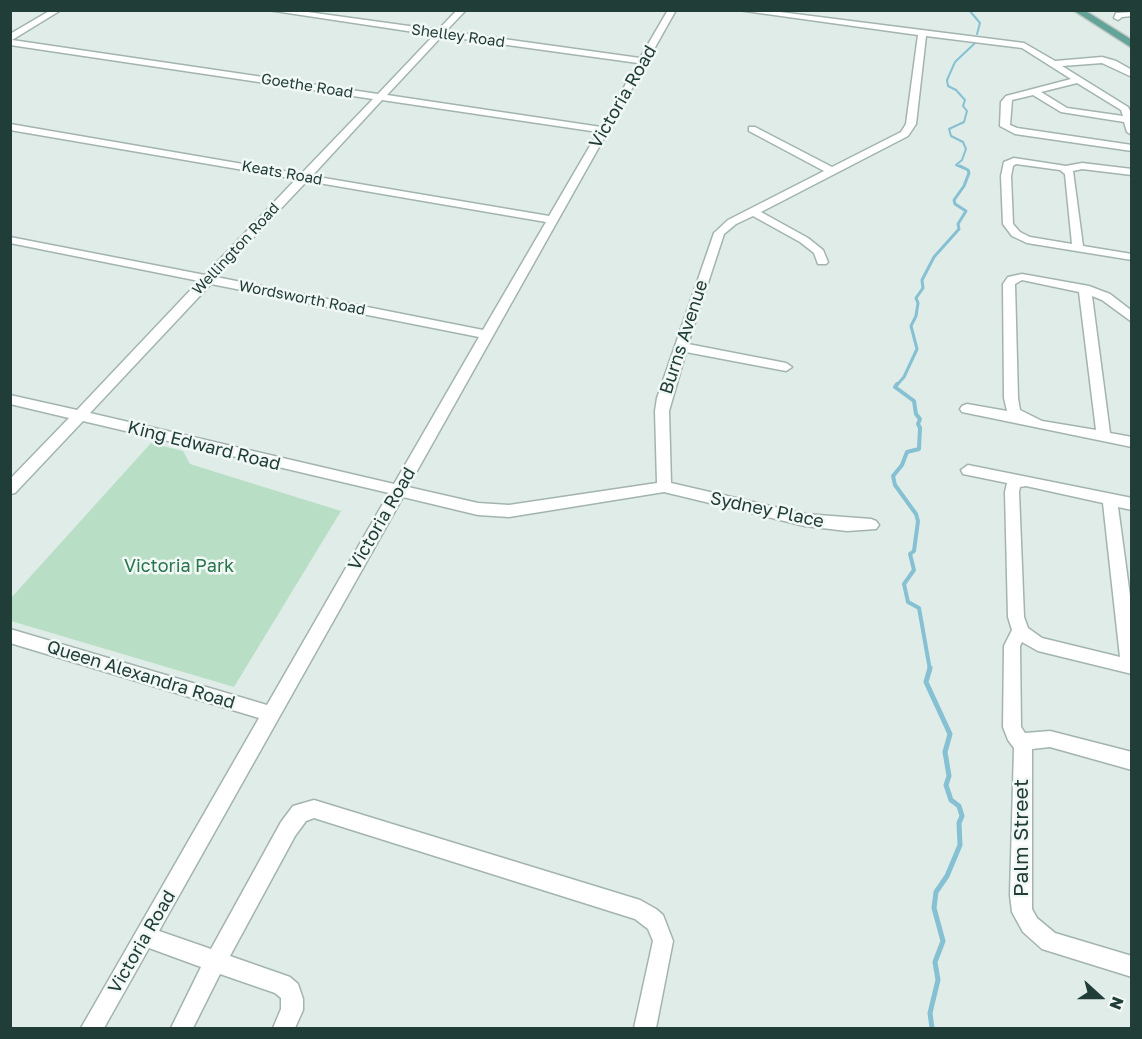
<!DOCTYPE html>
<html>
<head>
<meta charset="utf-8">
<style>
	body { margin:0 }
	#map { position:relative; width:1142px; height:1039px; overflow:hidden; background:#e0ece8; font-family:"Golos Text",sans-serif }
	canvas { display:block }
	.frame { position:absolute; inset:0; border:12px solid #203d38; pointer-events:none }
	.north { position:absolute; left:1070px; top:967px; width:60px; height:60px; -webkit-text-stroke:4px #f1f8f5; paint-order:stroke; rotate:111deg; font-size:16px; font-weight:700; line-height:24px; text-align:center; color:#203d38 }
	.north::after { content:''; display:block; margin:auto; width:21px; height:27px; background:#203d38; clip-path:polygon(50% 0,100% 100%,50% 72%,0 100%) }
</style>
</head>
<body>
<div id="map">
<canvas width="1142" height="1039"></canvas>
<div class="frame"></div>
<div class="north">N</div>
</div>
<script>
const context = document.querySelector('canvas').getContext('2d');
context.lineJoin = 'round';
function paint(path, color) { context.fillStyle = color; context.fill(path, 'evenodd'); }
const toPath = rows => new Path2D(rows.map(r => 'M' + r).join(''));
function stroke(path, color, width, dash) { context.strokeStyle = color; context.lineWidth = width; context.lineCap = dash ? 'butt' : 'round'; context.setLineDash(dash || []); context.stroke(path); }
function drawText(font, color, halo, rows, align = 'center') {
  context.font = font + ' "Golos Text",sans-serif'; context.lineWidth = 5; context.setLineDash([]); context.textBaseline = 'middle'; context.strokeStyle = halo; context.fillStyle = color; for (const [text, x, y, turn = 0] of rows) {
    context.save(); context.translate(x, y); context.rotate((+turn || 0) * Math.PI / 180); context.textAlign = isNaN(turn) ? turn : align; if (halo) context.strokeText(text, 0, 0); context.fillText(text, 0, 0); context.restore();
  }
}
paint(toPath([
	[151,443,183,451,190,464,341,511,234,687,11,621,11,598]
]), '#b8dec6');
stroke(toPath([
	[969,10,980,23,977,34],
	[963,168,956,165,962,160,966,149,963,142,951,136,949,129,964,122,967,111,963,106,965,100,956,90,948,86,947,80,955,62,975,43]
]), '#85c0d3', 2);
stroke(toPath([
	[896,386,904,377,917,349,911,326,916,316,918,303,916,298,923,288,922,280,934,257,959,229,958,224,966,211,955,204,954,200,964,186,969,173,968,170,960,166]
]), '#85c0d3', 3);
stroke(toPath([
	[897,384,895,387,914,401,916,414,920,419,918,424,920,428,919,449,907,452,902,465,893,476,895,485,916,514,918,521,914,551,910,554,914,570,904,584,908,602,919,608,930,670]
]), '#85c0d3', 4);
stroke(toPath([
	[930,668,926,682,950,734,945,752,949,776,946,785,951,800,959,806,962,816,959,823,960,845,947,876,936,892,934,908,943,941,935,962,938,980,930,1013,932,1028]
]), '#85c0d3', 5);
const street = toPath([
	[51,10,61,10,12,40,378,94,434,35,268,10,293,10,438,30,457,10,466,10,446,31,640,58,668,10,676,10,408,487,478,503,509,505,657,483,655,411,657,398,714,233,728,220,824,171,749,131,749,127,755,127,832,167,901,132,906,124,918,35,738,10,764,10,1024,43,1055,61,1102,57,1116,61,1132,70,1132,77,1102,63,1062,66,1128,107,1132,115,1132,135,1127,132,1124,122,1061,112,1033,95,1012,100,1010,125,1017,128,1132,145,1132,151,1015,134,1000,126,1001,102,1006,96,1071,79,1022,48,926,36,916,124,908,136,761,212,808,238,823,250,828,262,826,264,818,264,814,253,800,242,753,216,736,224,724,234,688,344,786,363,792,367,786,371,686,352,669,411,671,483,805,514,871,519,876,521,879,525,876,529,847,531,805,526,664,492,509,517,478,515,403,497,159,931,211,949,281,822,293,806,314,800,640,900,656,909,663,915,673,941,656,1028,634,1028,653,941,648,929,635,919,314,818,306,821,295,836,230,956,290,977,298,984,303,999,303,1010,295,1028,273,1028,281,1009,281,998,275,993,220,974,193,1028,171,1028,201,967,149,948,104,1028,81,1028,259,718,10,643,10,629,267,705,389,493,83,421,15,493,10,494,10,479,69,418,10,404,10,395,77,410,199,281,10,243,10,237,205,275,296,179,10,130,10,124,301,174,373,99,10,45,10,34,51,10],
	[442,36,638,63,601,127,387,95,442,36],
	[1077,83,1121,110,1123,116,1067,108,1041,92,1077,83],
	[382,100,598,132,549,216,312,176,382,100],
	[307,181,546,222,483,330,216,277,307,181],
	[211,284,479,337,394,484,90,413,211,284],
	[1132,12,1132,16,1122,17,1118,20,1114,18,1116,13,1132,12],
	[1014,158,1066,166,1082,163,1132,169,1132,175,1082,169,1073,171,1083,246,1132,254,1132,260,1027,243,1012,236,1003,224,1001,176,1004,162,1014,158],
	[1016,164,1060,170,1065,174,1072,244,1030,237,1020,232,1013,224,1011,176,1013,166,1016,164],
	[1022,274,1089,286,1110,294,1132,311,1132,322,1102,300,1092,296,1110,433,1132,437,1132,447,962,412,960,409,962,406,967,404,1007,411,1004,398,1003,284,1008,277,1022,274],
	[1022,280,1079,292,1096,430,1042,421,1020,410,1018,398,1015,284,1022,280],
	[968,465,1132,498,1132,510,1118,507,1132,611,1132,674,1038,651,1022,642,1020,646,1021,727,1025,733,1050,731,1132,752,1132,770,1050,747,1032,749,1032,909,1037,918,1055,933,1132,956,1132,977,1042,949,1023,932,1012,912,1010,895,1014,748,1008,740,1003,727,1004,646,1012,630,1008,617,1005,492,1007,483,963,474,961,470,968,465],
	[1026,486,1103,503,1120,657,1042,638,1028,628,1024,617,1019,492,1020,487,1026,486]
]);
const primary = toPath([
	[1073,10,1084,10,1132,40,1132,48,1073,10]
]);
stroke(street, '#a3b4b0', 3);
stroke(primary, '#c1c9c7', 3);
paint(street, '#fff');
paint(primary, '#63a398');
drawText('15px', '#203d38', '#f1f8f5', [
	["Shelley Road",458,36,8],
	["Goethe Road",307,86,9],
	["Keats Road",282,173,10],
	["Wellington Road",236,249,-47],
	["Wordsworth Road",302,298,11]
]);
drawText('18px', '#203d38', '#f1f8f5', [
	["Victoria Road",623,97,-60],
	["Burns Avenue",684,337,-72],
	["King Edward Road",204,446,14],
	["Sydney Place",767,510,12],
	["Victoria Road",382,519,-60],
	["Queen Alexandra Road",141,675,17],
	["Victoria Road",142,942,-60]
]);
drawText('18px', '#29754d', '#f1f8f5', [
	["Victoria Park",179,566]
]);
drawText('21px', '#203d38', '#f1f8f5', [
	["Palm Street",1021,838,-90]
]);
</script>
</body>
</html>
